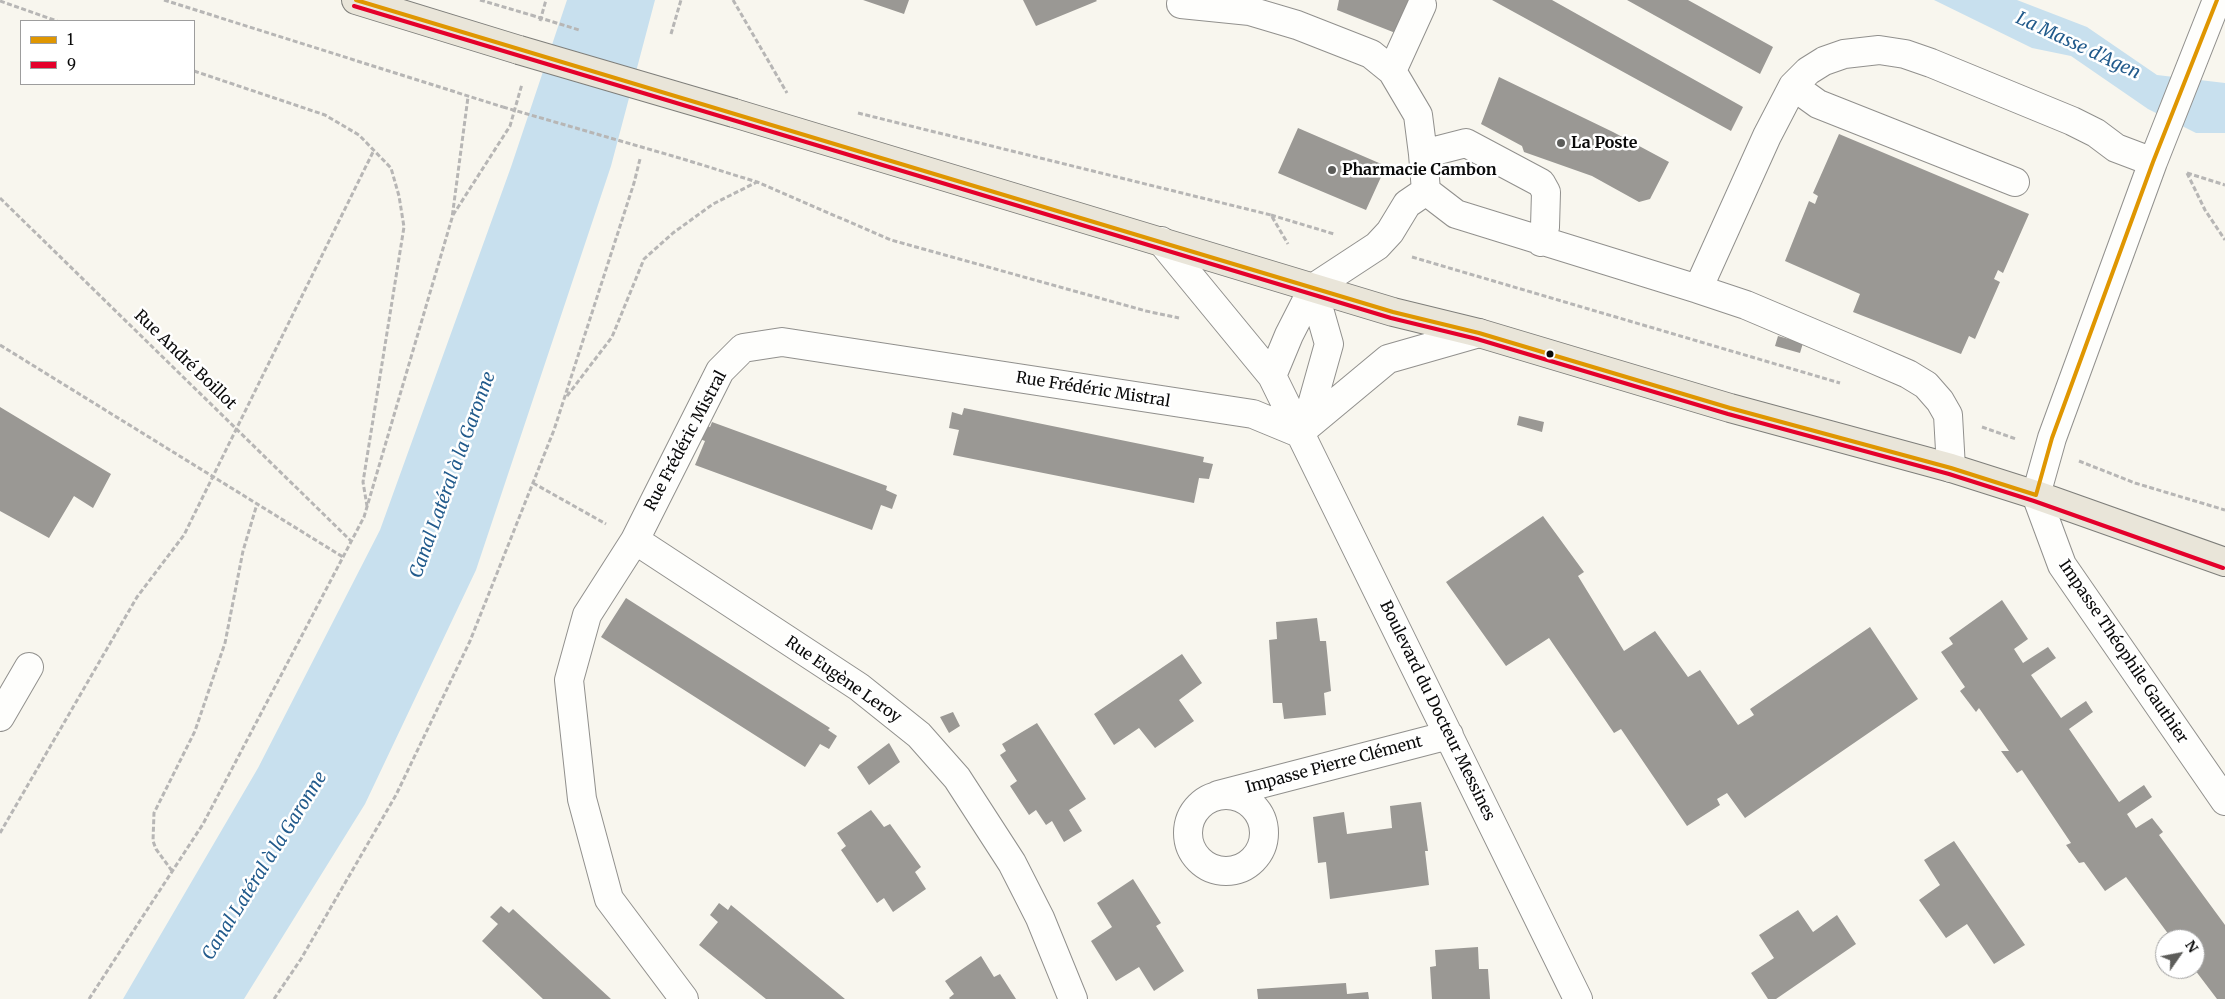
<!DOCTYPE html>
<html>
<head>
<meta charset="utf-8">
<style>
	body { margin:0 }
	#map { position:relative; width:2225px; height:999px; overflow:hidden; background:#f8f6ee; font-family:Merriweather,serif }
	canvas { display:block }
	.legend { position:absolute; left:20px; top:20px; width:175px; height:65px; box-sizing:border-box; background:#fff; border:1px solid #9d9d9d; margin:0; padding:6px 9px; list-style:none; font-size:15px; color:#0a0a0a }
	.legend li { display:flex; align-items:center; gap:10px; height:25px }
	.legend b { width:25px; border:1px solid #9d9d9d }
	.north { position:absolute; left:2155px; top:929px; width:50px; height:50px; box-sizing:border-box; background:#fff; border:1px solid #9d9d9d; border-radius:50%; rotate:57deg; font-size:14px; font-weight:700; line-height:20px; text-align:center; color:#0a0a0a }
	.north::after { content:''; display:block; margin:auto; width:18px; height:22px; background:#5d5d5a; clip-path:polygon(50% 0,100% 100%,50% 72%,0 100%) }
</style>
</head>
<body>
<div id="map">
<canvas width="2225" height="999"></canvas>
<ul class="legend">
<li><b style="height:6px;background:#df9601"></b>1</li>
<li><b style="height:6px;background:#e4002b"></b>9</li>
</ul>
<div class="north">N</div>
</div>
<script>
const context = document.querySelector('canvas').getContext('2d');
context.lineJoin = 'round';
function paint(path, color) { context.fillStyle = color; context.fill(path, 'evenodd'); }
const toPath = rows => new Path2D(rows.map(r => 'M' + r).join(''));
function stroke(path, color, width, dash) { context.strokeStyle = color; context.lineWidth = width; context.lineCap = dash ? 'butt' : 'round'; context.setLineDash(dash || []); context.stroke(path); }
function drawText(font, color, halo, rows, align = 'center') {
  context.font = font + ' Merriweather,serif'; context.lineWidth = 5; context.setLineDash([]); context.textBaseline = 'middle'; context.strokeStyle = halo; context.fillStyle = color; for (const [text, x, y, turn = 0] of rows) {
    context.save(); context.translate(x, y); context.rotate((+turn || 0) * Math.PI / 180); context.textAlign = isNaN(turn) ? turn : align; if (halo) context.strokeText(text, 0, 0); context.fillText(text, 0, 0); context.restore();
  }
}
paint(toPath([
	[567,0,655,0,611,166,476,570,365,804,244,999,123,999,258,768,380,530,511,167],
	[1934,0,2017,0,2087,27,2157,75,2225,83,2225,133,2196,133,2148,109,2071,56,2032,48]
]), '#c8e0ee');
paint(toPath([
	[863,0,909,0,904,14],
	[1023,0,1096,0,1097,1,1036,26],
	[1339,0,1411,0,1398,34,1337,10],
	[1492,0,1552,0,1743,107,1731,131],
	[1627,0,1688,0,1773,47,1760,74],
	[1499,77,1613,132,1669,162,1650,199,1639,202,1592,176,1524,152,1522,146,1481,124],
	[1298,128,1386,166,1366,210,1278,173],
	[1839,134,2029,214,2003,273,1998,270,1994,279,2000,282,1975,339,1969,336,1961,354,1853,312,1860,294,1785,261,1809,201,1815,204,1818,196,1813,193],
	[1778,336,1803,343,1800,353,1775,346],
	[0,407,111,474,93,508,74,496,49,538,0,511],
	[964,408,1204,457,1203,462,1213,464,1209,479,1199,478,1194,503,953,455,959,430,949,428,952,412,962,415],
	[1519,416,1544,422,1542,432,1517,425],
	[712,422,887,486,886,490,897,495,892,509,881,505,872,530,695,465,705,441,697,438,703,425,710,427],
	[1543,516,1584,572,1578,576,1624,651,1655,631,1688,677,1700,670,1738,725,1754,715,1750,709,1870,627,1918,699,1745,818,1727,793,1717,799,1720,805,1687,826,1621,729,1614,733,1549,638,1506,666,1446,582],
	[626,598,830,728,828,730,837,736,829,749,820,744,805,767,601,637],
	[2002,600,2028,639,2014,649,2023,663,2048,647,2056,658,2031,675,2061,718,2086,701,2093,712,2069,729,2119,802,2144,785,2152,797,2127,814,2136,828,2152,818,2163,832,2159,835,2225,925,2225,999,2217,999,2195,970,2195,939,2172,939,2126,877,2105,891,2084,862,2079,863,2066,845,2071,843,2022,770,2017,773,2001,751,2009,751,1979,708,1976,712,1960,691,1965,687,1941,652,1953,644,1949,638],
	[1317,618,1320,641,1326,641,1331,691,1324,693,1326,715,1284,719,1282,703,1273,703,1269,640,1277,639,1276,622],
	[1182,654,1202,683,1179,700,1194,721,1155,748,1139,728,1114,745,1094,714],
	[953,712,960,726,949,733,940,717],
	[1037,723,1086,799,1069,810,1082,831,1064,842,1052,821,1046,825,1036,810,1029,815,1010,786,1017,781,1000,755,1006,751,1002,744],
	[889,743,900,762,869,785,857,767],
	[1421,802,1428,851,1425,851,1429,885,1330,899,1326,862,1318,863,1313,817,1344,812,1347,834,1392,828,1390,806],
	[871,810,884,827,890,824,921,867,915,872,926,889,893,912,884,898,877,903,841,850,846,846,837,833],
	[1954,841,2025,945,1994,964,1967,924,1946,938,1919,900,1940,885,1924,860],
	[1133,879,1161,923,1156,926,1184,971,1154,991,1139,967,1116,981,1091,941,1112,927,1097,903],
	[719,903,728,910,731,905,845,999,766,999,699,945,718,922,710,915],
	[501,906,509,913,513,909,611,999,543,999,482,941,498,924,490,917],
	[1798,910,1813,932,1837,915,1856,944,1776,999,1768,999,1751,973,1774,958,1759,935],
	[1478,947,1479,969,1488,969,1490,999,1432,999,1430,967,1436,966,1435,950],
	[981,956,994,977,1000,974,1016,999,950,999,949,998,954,994,945,981],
	[1346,983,1347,994,1368,992,1369,999,1258,999,1257,989]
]), '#9a9894');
const minor = toPath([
	[2217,0,2153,162,2052,438,2036,495,2062,565,2225,801],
	[1181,4,1250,11,1297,25,1371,54,1392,71,1418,115,1423,154,1426,191],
	[1392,71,1422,5],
	[1793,86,1818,104,2015,182],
	[1423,154,1466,143,1541,183,1546,192,1545,227,1541,242],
	[1161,241,1272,376,1578,999],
	[1313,288,1377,246,1390,232,1407,204,1426,191,1456,214,1698,289,1767,136,1793,86,1808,71,1824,61,1844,54,1879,50,1905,54,1931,63,2072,121,2096,133,2116,148,2153,162],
	[1698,289,1746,305,1864,355,1908,374,1926,385,1940,401,1948,415,1951,468],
	[1272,376,1289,335,1313,288],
	[1306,426,1329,344,1313,288],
	[1299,433,1388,359,1479,333],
	[635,540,859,687,919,735,957,778,1012,863,1040,918,1073,999],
	[0,717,29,667],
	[1218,795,1449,735],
	'1188 833a38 38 0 1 1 76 0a38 38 0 1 1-76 0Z',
	[684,999,609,899,582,799,569,680,587,615,635,540,720,371,743,348,782,342,1253,414,1299,433]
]);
const major = toPath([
	[356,0,519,50],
	[734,113,1393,312,1479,333,1730,408,1951,468,2036,495,2225,562]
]);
stroke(minor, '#91908d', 30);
stroke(major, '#7e7e7a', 30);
stroke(toPath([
	[164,0,503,107],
	[480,0,531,15],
	[733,0,787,93],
	[0,1,57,21],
	[540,21,546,0],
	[671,34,681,0],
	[194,71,325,115,359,135,391,168,399,196,404,227,363,482,367,506],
	[858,113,1271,215,1288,244],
	[683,159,757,182,891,240,1146,311,1179,318],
	[2187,173,2205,210,2225,240],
	[2187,173,2225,185],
	[0,198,351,541],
	[453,215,510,126,522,84],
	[1271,215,1334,234],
	[1412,257,1840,383],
	[0,345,343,557],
	[567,396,612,337,644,259,673,233,713,204,757,182],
	[1982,427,2016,439],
	[2079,461,2135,483,2225,510],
	[533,483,606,524],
	[0,833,137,597,184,535,374,150],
	[172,871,156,849,153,841,154,813,195,731,225,643,243,551,257,504],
	[89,999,203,824,364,517,452,218,468,97],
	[274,999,301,959,396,795,470,641,554,430,634,183,640,159]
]), '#b7b6b5', 3, [5, 2.5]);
stroke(minor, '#fefefc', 28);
stroke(major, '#e9e5d9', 28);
const majorBridge = toPath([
	[519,50,734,113]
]);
stroke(majorBridge, '#7e7e7a', 30, []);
stroke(toPath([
	[531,15,579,30],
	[503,107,683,159]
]), '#b7b6b5', 3, [5, 2.5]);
stroke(majorBridge, '#e9e5d9', 28);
stroke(toPath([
	[356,0,1393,312,1479,333,1730,408,1951,468,2036,495],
	[2036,495,2052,438,2153,162,2217,0]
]), '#df9601', 4);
stroke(toPath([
	[354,6,1391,318,1477,339,1728,414,1949,474,2034,501,2223,568]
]), '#e4002b', 4);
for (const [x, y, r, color] of [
	[1561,143,5,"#5d5d5a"],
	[1332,170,5,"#5d5d5a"],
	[1550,354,4.5,"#0a0a0a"]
]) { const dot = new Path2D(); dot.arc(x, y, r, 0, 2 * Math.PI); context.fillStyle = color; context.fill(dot); stroke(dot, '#fff', 2); }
drawText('bold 16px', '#0a0a0a', '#fff', [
	["La Poste",1571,143],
	["Pharmacie Cambon",1342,170]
], 'left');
drawText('16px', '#0a0a0a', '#fff', [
	["Rue André Boillot",185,360,44],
	["Rue Frédéric Mistral",1093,390,9],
	["Rue Frédéric Mistral",686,441,-62],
	["Impasse Théophile Gauthier",2123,652,56],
	["Rue Eugène Leroy",843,680,35],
	["Boulevard du Docteur Messines",1437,711,64],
	["Impasse Pierre Clément",1334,765,-15]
]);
drawText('italic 18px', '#225b8c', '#fff', [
	["La Masse d'Agen",2078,46,25],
	["Canal Latéral à la Garonne",453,475,-70],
	["Canal Latéral à la Garonne",265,866,-58]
]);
</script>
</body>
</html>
